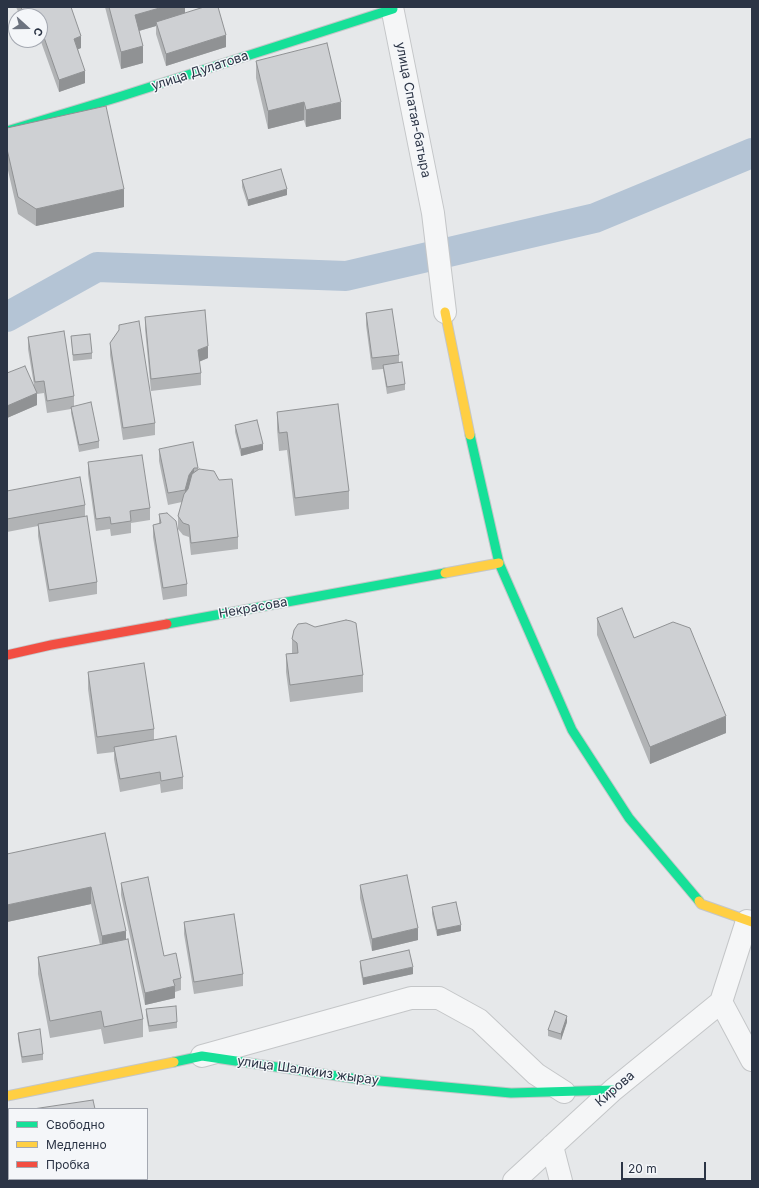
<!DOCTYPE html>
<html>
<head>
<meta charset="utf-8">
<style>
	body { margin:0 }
	#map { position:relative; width:759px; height:1188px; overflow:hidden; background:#e6e8ea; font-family:Inter,sans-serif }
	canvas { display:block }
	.frame { position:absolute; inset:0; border:8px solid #2b3445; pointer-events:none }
	.legend { position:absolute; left:8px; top:1108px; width:140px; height:72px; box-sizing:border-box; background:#f4f6f9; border:1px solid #a4a8b1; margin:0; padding:5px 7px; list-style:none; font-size:12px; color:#2b3445 }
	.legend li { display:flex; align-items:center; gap:8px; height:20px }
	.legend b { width:20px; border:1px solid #a4a8b1 }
	.north { position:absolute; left:8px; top:8px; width:40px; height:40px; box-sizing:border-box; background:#f4f6f9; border:1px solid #a4a8b1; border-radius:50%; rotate:111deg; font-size:11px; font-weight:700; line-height:16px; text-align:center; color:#2b3445 }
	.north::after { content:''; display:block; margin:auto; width:14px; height:18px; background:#6c737f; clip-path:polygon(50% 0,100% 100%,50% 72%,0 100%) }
	.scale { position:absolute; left:621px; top:1162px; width:85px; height:18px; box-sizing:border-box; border:2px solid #2b3445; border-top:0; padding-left:5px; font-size:12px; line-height:14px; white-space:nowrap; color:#2b3445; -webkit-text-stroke:3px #f4f6f9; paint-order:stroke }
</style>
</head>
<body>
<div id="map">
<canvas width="759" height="1188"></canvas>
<div class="frame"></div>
<ul class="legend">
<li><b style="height:5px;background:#16e098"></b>Свободно</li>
<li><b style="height:5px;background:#ffcf43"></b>Медленно</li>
<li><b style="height:5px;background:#f24e42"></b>Пробка</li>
</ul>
<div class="north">С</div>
<div class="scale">20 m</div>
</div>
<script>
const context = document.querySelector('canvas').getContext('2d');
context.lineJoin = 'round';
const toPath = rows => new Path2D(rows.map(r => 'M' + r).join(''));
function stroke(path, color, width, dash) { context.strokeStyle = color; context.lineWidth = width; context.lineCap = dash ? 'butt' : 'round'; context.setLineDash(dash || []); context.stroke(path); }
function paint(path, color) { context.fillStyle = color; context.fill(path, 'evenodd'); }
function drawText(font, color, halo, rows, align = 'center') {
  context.font = font + ' Inter,sans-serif'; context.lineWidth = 3; context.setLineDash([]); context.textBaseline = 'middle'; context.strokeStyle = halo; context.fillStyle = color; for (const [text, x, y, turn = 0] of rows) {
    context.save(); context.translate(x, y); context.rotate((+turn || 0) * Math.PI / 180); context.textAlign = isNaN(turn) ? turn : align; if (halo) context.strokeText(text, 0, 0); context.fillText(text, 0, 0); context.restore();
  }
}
stroke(toPath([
	[7,317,97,267,346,276,595,218,752,153]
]), '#b4c4d5', 30);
const street = toPath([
	[392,7,433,213,445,312],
	[721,1002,747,921],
	[721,1002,752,1060],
	[202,1056,411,998,439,998,479,1020,536,1074,564,1092],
	[552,1146,561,1181],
	[514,1181,613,1090,721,1002]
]);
const fast = toPath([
	[7,131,122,96,393,9],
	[470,435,499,563,572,730,629,818,699,901],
	[167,624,445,573],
	[174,1062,202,1056,358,1079,511,1093,613,1090]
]);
const slow = toPath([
	[445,312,470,435],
	[445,573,499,563],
	[699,901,701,904,752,922],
	[7,1096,174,1062]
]);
const jam = toPath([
	[7,655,51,645,167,624]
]);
stroke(street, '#c4c6c8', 24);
stroke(fast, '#c4c6c8', 11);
stroke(slow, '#c4c6c8', 11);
stroke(jam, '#c4c6c8', 11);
stroke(street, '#f5f6f7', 22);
stroke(fast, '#16e098', 9);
stroke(slow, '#ffcf43', 9);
stroke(jam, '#f24e42', 9);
paint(toPath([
	[16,7,71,7,81,48,78,49,85,83,59,92,40,39,40,16,20,16],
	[105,7,185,7,185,13,226,47,166,66,156,34,156,26,139,31,143,63,121,69],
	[256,61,341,119,306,127,304,120,268,129,256,78],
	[7,128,124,207,36,226,18,214,7,166],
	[242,180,287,195,248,206,242,187],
	[366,313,399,355,399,363,405,384,405,390,387,394,383,369,372,370,366,325],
	[145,317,208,358,199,362,201,373,201,385,151,391,145,329],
	[119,325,155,423,155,435,123,440,110,355,110,343,119,330],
	[71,336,92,353,92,359,73,361],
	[28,337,74,396,74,406,99,441,99,448,79,452,71,413,71,409,47,413,44,393,37,394,37,405,7,418,7,373,34,385,28,349],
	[277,412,349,491,349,509,295,516,287,450,279,451,277,429],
	[235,425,263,450,241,456,235,432],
	[159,449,198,468,198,470,238,537,238,549,191,555,189,537,183,535,178,529,178,516,182,502,168,505,159,461],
	[88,462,150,508,150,520,131,523,131,533,111,536,110,529,96,531,88,474],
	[7,491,85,505,85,517,97,582,97,594,49,602,38,536,38,526,7,532],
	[159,514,187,584,187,596,163,600,153,537,153,525,159,524],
	[597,618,634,638,726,733,650,764,597,635],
	[292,639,363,675,363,692,290,702,286,672,286,654,292,653],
	[88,672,154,729,154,740,183,777,183,789,161,793,160,784,120,792,114,759,114,752,97,754,88,689],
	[105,833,126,940,143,1019,143,1037,104,1044,101,1029,50,1038,38,974,38,957,100,945,91,904,7,922],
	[121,883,164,956,181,978,181,990,175,992,175,998,145,1005,121,895],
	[360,885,418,940,372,951,360,898],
	[432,907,461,931,437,936,432,914],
	[184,922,243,974,243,986,194,994,184,934],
	[360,961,413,974,363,985,360,968],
	[146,1009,177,1022,177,1028,149,1032,146,1015],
	[567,1022,561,1040,548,1036,548,1030],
	[18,1033,43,1054,43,1060,22,1063,18,1039],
	[7,1141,9,1141,9,1179,105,1179,105,1181,8,1181,7,1176]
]), '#b1b3b5');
paint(toPath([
	[163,7,185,7,185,18,156,22,156,26,135,32,135,15],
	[35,14,35,16,29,16],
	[226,35,226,47,166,66,166,54],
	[81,36,81,48,74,51,74,39],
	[143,46,143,63,121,69,121,52],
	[85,71,85,83,59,92,59,80],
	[304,102,304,120,268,129,268,111],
	[341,102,341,119,306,127,306,110],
	[124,189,124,207,36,226,36,209],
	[287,189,287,195,248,206,248,200],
	[208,346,208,358,198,362,198,350],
	[37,393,37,405,7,418,7,406],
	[263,444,263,450,241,456,241,449],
	[194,468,194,480,185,502,185,490,189,475],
	[726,716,726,733,650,764,650,747],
	[91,887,91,904,7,922,7,905],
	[461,925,461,931,437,936,437,930],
	[418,928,418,940,372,951,372,939],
	[126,931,126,948,102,953,102,936],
	[413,967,413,974,363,985,363,978],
	[175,986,175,998,145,1005,145,993],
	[567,1016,567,1022,561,1040,561,1034]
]), '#909294');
const building = toPath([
	[21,7,71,7,81,36,74,39,85,71,59,80,40,26,40,16,36,16,35,14,29,16,24,16,21,7],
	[109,7,163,7,135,15,143,46,121,52,109,7],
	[204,7,218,7,226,35,166,54,156,22,204,7],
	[327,43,341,102,306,110,304,102,268,111,256,61,327,43],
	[106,106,124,189,36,209,18,197,7,149,7,128,106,106],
	[281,169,287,189,248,200,242,180,281,169],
	[392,309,399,355,372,358,366,313,392,309],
	[205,310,208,346,198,350,201,373,151,379,145,317,205,310],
	[139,321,155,423,123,428,110,343,119,330,119,325,139,321],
	[64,331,74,396,47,401,44,381,35,382,28,337,64,331],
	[90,334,92,353,73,355,71,336,90,334],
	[402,362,405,384,387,387,383,365,402,362],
	[25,366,37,393,7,406,7,373,25,366],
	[91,402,99,441,79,445,71,407,91,402],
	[338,404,349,491,295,498,287,432,279,433,277,412,338,404],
	[257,420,263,444,241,449,235,425,257,420],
	[193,442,198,468,194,468,189,475,185,490,168,493,159,449,193,442],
	[142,455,150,508,130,511,131,521,111,524,110,517,96,519,88,462,142,455],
	[199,469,214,471,219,480,232,479,238,537,191,543,189,525,183,523,178,516,184,494,188,489,192,474,199,469],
	[80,477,85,505,7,519,7,491,80,477],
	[167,513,176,521,187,584,163,588,153,525,161,523,159,514,167,513],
	[87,516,97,582,49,590,38,524,87,516],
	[622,608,634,638,673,622,690,628,726,716,650,747,597,618,622,608],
	[346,620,351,621,356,623,363,675,290,685,286,654,298,653,297,643,292,639,294,630,298,624,306,623,315,627,346,620],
	[144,663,154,729,97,737,88,672,144,663],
	[176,736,183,777,161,781,160,772,120,779,114,747,176,736],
	[105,833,126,931,102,936,91,887,7,905,7,854,105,833],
	[407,875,418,928,372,939,360,885,407,875],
	[148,877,164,956,176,953,181,978,173,980,175,986,145,993,121,883,148,877],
	[456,902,461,925,437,930,432,907,456,902],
	[234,914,243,974,194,982,184,922,234,914],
	[128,939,143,1019,104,1027,101,1011,50,1021,38,957,128,939],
	[409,950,413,967,363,978,360,961,409,950],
	[176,1006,177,1022,149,1026,146,1009,176,1006],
	[555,1011,567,1016,561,1034,548,1030,555,1011],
	[40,1029,43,1054,22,1057,18,1033,40,1029],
	[93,1100,95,1109,33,1109,93,1100],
	[7,1141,9,1141,9,1172,7,1158,7,1141],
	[10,1179,105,1179,105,1181,10,1181,10,1179]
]);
paint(building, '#ced0d3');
stroke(building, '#909294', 1);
drawText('13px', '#2b3445', '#f4f6f9', [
	["улица Дулатова",200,71,-18],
	["улица Спатая-батыра",413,110,79],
	["Некрасова",253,608,-10],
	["улица Шалкииз жырау",308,1071,8],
	["Кирова",615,1089,-41]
]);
</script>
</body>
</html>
